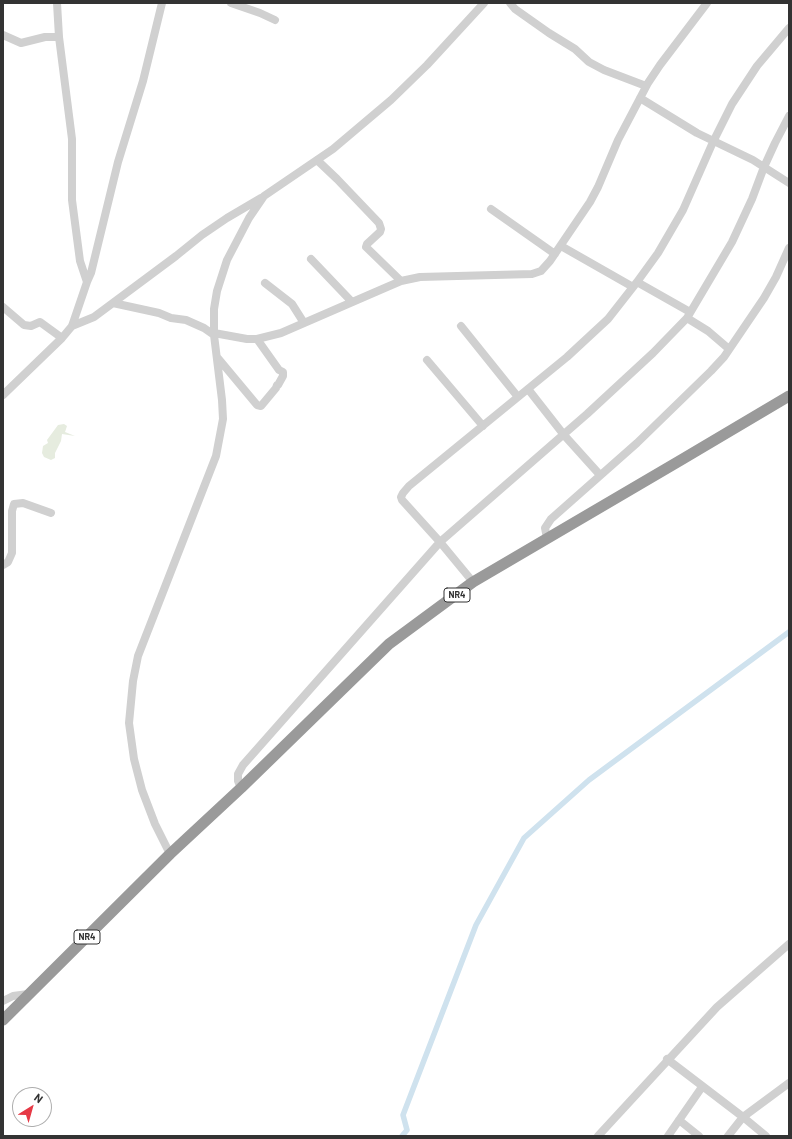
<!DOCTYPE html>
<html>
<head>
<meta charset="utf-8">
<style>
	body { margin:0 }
	#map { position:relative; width:792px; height:1139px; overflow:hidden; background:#fff; font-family:Barlow,sans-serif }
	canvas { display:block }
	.frame { position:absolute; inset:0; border:4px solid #333; pointer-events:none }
	.north { position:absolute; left:12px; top:1087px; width:40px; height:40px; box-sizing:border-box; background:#fff; border:1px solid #adadad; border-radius:50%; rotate:37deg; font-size:11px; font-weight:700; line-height:16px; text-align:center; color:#333 }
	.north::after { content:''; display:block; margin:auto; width:14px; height:18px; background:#e63946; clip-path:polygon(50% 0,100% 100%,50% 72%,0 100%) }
</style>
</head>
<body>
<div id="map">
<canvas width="792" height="1139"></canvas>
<div class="frame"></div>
<div class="north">N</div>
</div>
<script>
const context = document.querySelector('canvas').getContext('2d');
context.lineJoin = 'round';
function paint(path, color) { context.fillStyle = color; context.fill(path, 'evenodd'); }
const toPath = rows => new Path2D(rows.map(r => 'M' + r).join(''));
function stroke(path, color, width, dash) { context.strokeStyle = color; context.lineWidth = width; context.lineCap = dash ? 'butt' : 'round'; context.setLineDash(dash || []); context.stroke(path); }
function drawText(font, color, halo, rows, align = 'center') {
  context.font = font + ' Barlow,sans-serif'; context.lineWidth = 4; context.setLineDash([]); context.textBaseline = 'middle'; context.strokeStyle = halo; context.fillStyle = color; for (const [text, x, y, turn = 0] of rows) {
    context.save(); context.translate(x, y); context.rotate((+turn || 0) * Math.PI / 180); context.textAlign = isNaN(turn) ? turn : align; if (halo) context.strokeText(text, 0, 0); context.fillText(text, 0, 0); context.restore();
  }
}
paint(toPath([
	[64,424,67,426,65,432,75,436,62,434,61,441,55,453,55,458,51,460,44,457,42,453,43,446,48,443,47,440,58,425]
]), '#e6ecdf');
stroke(toPath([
	[402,1136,407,1130,403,1115,476,925,524,838,589,780,789,632]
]), '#cfe2ee', 5.5);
stroke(toPath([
	[231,3,260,13,275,20],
	[510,3,515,9,549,33,575,49,589,62,604,70,646,86],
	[3,35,21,43,45,37,59,37],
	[640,98,697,133,753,160,789,183],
	[317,160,337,179,379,223,381,229,380,232,367,244,366,247,401,281],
	[491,209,555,254],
	[561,246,633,287],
	[311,259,352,302],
	[87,282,91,273,118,162,143,81,162,3],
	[637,282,658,253,683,210,713,142,732,104,757,66,789,28],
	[265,283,292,304,304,323],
	[113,303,159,313,171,318,186,320,204,328,214,335],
	[3,307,24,325,31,326,40,322,62,338],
	[687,318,708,331,729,349],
	[72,326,94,317,176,256,202,235,227,218,261,198],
	[461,326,518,397],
	[214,333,247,339,257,339,281,333,387,287,401,281,420,277,532,274,541,271,550,261,590,202,598,187,618,140,648,83,660,65,707,3],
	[217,357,257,405,261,406,276,388,277,385,278,385,283,376,283,372,279,370,257,339],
	[427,360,483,426],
	[528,389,564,435,600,475],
	[3,395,62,338,72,326,87,282,80,261,72,200,72,139,59,37,57,3],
	[547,538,545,528,551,519,637,443,711,371,724,357,764,298,776,277,789,248],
	[3,565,8,562,12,553,12,511,14,504,23,503,51,513],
	[473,582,440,542,402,500,401,497,403,493,409,486,567,357,608,319,637,282,690,312],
	[241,788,238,781,238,774,243,765,440,542,587,414,653,353,687,318,732,242,752,199,764,167,775,143,789,116],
	[170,854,155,824,142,790,134,759,129,723,133,681,138,656,216,456,223,419,222,400,214,335,214,309,217,291,227,260,249,218,264,196,333,149,391,100,427,65,484,3],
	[3,1001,13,996,28,994],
	[667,1059,743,1117,766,1136],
	[679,1120,699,1136],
	[598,1136,717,1007,789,944],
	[668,1136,702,1087],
	[728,1136,743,1117,789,1083]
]), '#d0d0d0', 8);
stroke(toPath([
	[3,1020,170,854,241,788,389,644,473,582,681,460,789,396]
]), '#9a9a9a', 11);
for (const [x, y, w] of [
	[457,595,26],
	[87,937,26]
]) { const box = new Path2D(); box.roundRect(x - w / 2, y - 7, w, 14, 3); context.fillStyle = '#fff'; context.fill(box); stroke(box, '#333', 1); }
drawText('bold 9px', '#333', null, [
	["NR4",457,595],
	["NR4",87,937]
]);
</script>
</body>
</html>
